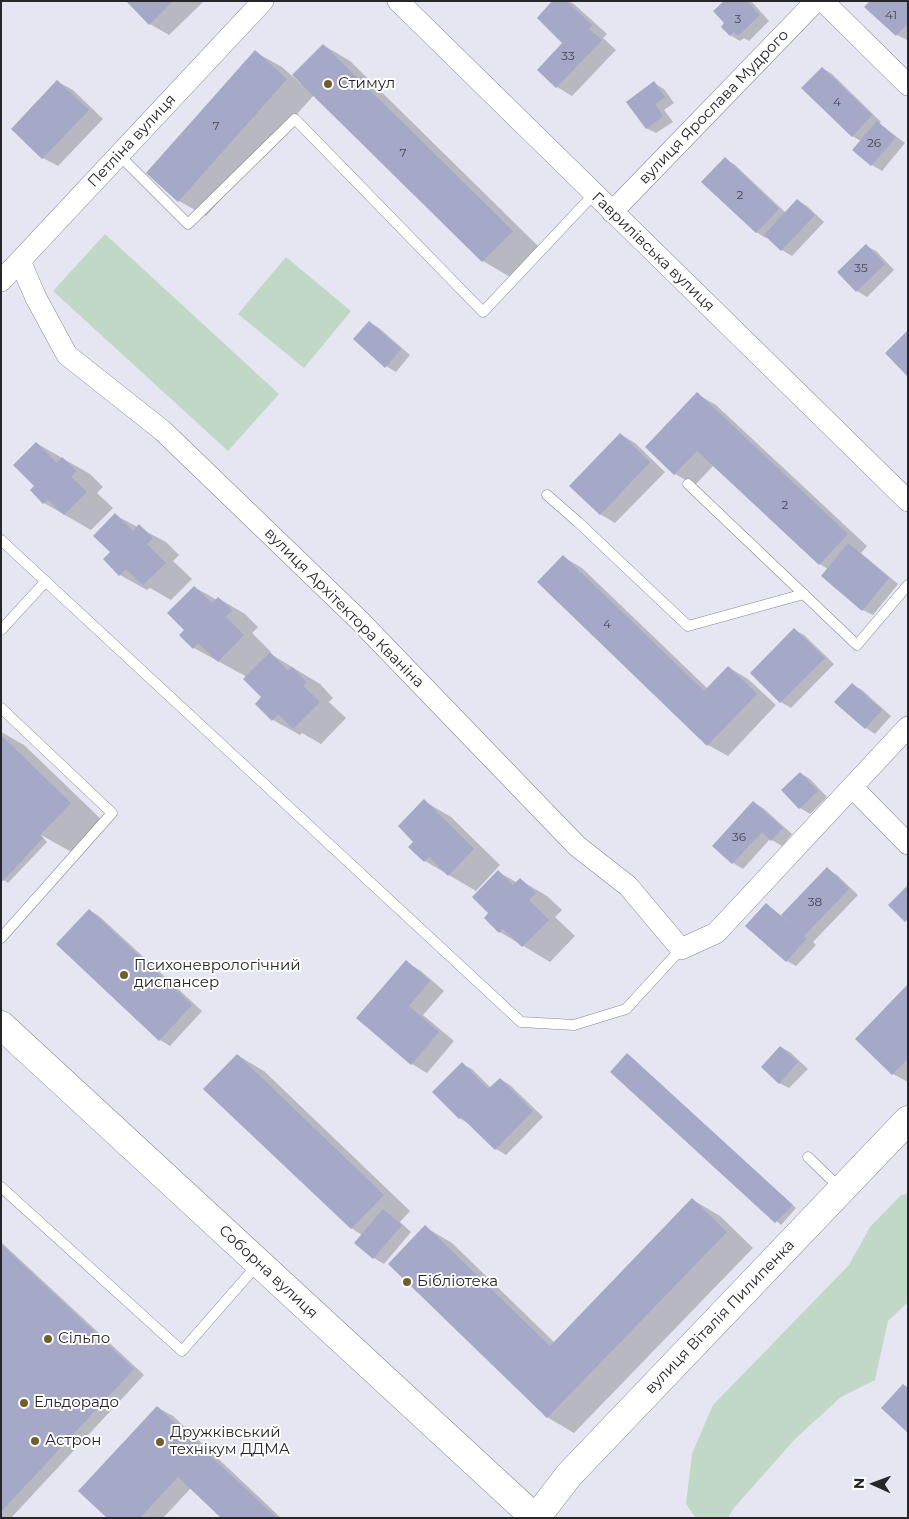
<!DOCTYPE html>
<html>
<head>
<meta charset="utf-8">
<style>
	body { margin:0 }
	#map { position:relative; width:909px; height:1519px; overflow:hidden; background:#e5e6f1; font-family:Montserrat,sans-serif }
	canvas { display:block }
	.frame { position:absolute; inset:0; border:2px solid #25252a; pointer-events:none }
	.north { position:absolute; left:849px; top:1459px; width:50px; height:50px; -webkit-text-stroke:4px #fff; paint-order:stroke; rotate:272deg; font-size:14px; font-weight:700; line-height:20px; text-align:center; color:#25252a }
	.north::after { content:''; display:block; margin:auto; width:18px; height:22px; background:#25252a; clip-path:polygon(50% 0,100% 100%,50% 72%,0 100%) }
</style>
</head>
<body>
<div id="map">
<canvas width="909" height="1519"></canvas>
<div class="frame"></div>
<div class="north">N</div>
</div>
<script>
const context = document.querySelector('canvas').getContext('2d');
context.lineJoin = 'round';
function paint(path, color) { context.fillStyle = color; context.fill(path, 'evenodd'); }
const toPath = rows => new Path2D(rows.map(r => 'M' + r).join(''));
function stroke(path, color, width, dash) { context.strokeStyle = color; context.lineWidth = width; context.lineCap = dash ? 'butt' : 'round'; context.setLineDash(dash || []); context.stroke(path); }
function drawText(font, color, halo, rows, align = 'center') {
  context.font = font + ' Montserrat,sans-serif'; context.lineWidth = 4; context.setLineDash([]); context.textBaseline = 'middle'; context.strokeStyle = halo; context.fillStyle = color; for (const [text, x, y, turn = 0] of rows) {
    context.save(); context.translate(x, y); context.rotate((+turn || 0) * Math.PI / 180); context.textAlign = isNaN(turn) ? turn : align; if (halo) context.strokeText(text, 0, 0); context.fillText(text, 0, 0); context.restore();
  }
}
paint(toPath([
	[105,234,279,394,228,451,53,291],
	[286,257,351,311,304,368,238,314],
	[908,1194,908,1302,888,1321,875,1380,841,1397,795,1439,733,1509,728,1518,696,1518,686,1504,692,1454,713,1405,849,1265,870,1227,901,1195]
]), '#c1d8c6');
paint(toPath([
	[128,1,203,1,203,2,169,35,150,24],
	[554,1,569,1,574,4,607,34,603,38,616,50,572,96,557,87,539,70,564,43],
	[726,1,751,1,769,21,749,41,744,38,740,41,730,35,726,23],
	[908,1,908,40,907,40,897,35],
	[323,45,350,61,539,247,510,277,483,261,314,95,206,216,179,201,147,172,255,52,282,67,301,84],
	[822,68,832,74,881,122,879,124,905,143,882,171,872,165,861,141,852,136],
	[58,82,73,90,103,119,58,166,43,158],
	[654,83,664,89,674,103,664,110,673,122,656,133,646,128],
	[725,159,735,165,786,213,797,200,807,206,824,222,792,256,782,250,768,236,766,238,756,232],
	[866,246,876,251,894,270,867,297,857,291],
	[369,322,379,328,410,355,396,372,386,366],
	[697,394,716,405,867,546,861,553,898,584,873,615,863,610,828,569,820,564,714,465,695,485,675,474,647,447],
	[620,434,635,443,665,472,615,523,600,514],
	[36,443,90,474,103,487,97,493,113,508,91,530,44,503,31,490,36,485],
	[115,515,166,542,179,555,173,561,192,579,171,600,150,588,147,590,120,575,112,552],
	[563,557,582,568,708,689,728,667,748,679,776,705,728,756,708,745],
	[194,587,217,600,218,598,245,614,258,627,252,633,271,652,269,653,320,684,333,698,329,702,346,718,321,744,302,733,300,735,273,720,263,697,247,677,194,648,186,630],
	[794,630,804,635,834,664,791,708,781,702,752,673],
	[852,684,862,690,891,716,875,734,866,728],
	[1,732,24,745,105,823,75,854,41,835,47,842,8,883,1,878],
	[800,773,810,779,827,797,810,814,800,808,782,790],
	[424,801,451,817,500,865,476,891,425,861,410,847,415,842],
	[753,802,763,808,792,834,782,846,770,839,743,869,733,863,714,846],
	[827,869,837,875,858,895,813,942,816,945,796,966,787,961,766,904,782,916],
	[498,872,518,883,520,880,547,896,562,910,555,917,575,936,550,962,500,932],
	[89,910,99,916,202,1011,170,1046,160,1040,57,944],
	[406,962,421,971,444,991,423,1015,454,1041,427,1073,412,1064,358,1018],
	[908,986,908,1082,893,1074],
	[781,1047,791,1053,808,1069,789,1088,779,1083],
	[237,1055,264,1071,410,1211,400,1222,411,1232,384,1264,374,1258,362,1235,351,1228],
	[627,1055,796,1208,781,1225,612,1072],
	[462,1064,472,1069,491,1088,500,1079,510,1085,543,1117,506,1155,496,1149,470,1124,459,1118],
	[693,1200,720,1216,753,1248,574,1433,547,1417,425,1227,452,1243,555,1343],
	[1,1242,144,1375,11,1518,1,1518],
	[158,1408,173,1416,281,1518,223,1518,191,1488,163,1518,109,1518]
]), '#0003');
paint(toPath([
	[126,1,173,1,149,25],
	[552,1,567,1,592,25,589,29,602,40,556,88,537,70,562,43,537,18],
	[724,1,747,1,760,15,738,36,734,32,730,36,721,27,724,23,713,11],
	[870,1,908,1,908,23,896,36,864,7],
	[323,44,513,231,482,262,292,75],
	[255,50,287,79,178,202,146,173],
	[822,67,872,115,852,137,801,88],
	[57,80,89,110,42,159,11,129],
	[654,81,665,97,655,104,663,116,646,129,626,102],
	[877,121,896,137,871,166,852,150],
	[725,157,779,209,756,233,701,182],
	[797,199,815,215,781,251,764,235],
	[866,244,885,264,856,292,837,272],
	[369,321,401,349,385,368,353,339],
	[907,331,908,332,908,377,885,353],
	[697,392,848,534,819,565,697,451,674,475,645,447],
	[620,433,650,462,600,515,569,486],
	[36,442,57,463,62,457,77,471,71,477,87,492,64,515,48,500,43,504,30,490,34,486,13,465],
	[115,513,133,531,139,524,153,538,147,544,166,563,143,585,126,569,119,576,103,559,110,552,93,536],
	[848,543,889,578,862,611,821,576],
	[563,555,704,691,728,666,757,694,707,746,537,582],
	[194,586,212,603,218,597,232,610,226,617,244,635,218,662,198,643,193,649,179,635,184,630,167,613],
	[794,628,825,658,780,703,750,673],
	[270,652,288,671,292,667,307,682,303,686,320,702,293,729,278,714,272,721,255,704,261,697,243,679],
	[852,683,882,710,865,729,834,702],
	[1,735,71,803,40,835,43,838,3,881,1,880],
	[800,772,818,791,799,809,781,790],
	[424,799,474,849,448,876,429,857,424,862,408,847,413,842,398,826],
	[753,801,783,828,771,841,762,832,732,864,712,846],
	[827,867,849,889,804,936,806,939,786,962,745,926,766,903,793,927,781,915],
	[498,870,513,885,520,878,536,893,529,900,549,920,522,947,503,929,499,933,484,918,488,913,472,897],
	[908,885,908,919,905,922,888,905],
	[89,909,192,1005,159,1041,56,944],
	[406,960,430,981,409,1006,439,1032,411,1065,356,1018],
	[908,984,908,1059,892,1075,855,1039],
	[780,1046,798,1062,779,1084,761,1067],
	[627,1053,793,1205,775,1223,610,1072],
	[237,1054,384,1195,351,1229,203,1089],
	[462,1062,488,1089,500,1078,533,1111,495,1150,461,1117,459,1119,432,1092],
	[692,1198,727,1232,547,1418,388,1264,425,1225,550,1346],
	[383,1209,402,1225,373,1259,354,1243],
	[1,1244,134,1369,1,1512],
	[903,1384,908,1388,908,1433,881,1408],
	[157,1406,277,1518,221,1518,178,1477,140,1518,107,1518,78,1491]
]), '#a5a8c7');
const lane = toPath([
	[119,155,188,224,295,119,483,312,594,194],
	[688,484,857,645,908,585],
	[547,495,578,522,688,626,804,594],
	[1,540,521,1022,574,1025,626,1009,681,949],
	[1,630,46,581],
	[1,708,112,813,1,938],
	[808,1157,841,1189],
	[1,1187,182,1351,258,1264]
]);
const street = toPath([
	[398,1,908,501],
	[823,1,908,85],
	[612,212,816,1],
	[20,261,36,298,67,355,163,431,359,620,577,846,628,886,681,949,716,933,908,727],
	[1,281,263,1],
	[852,787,908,844]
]);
const secondary = toPath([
	[1,1025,535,1518],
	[536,1518,569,1475,908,1120]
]);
stroke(lane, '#868791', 11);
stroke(street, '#868791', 22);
stroke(secondary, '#868791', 29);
stroke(lane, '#fff', 10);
stroke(street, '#fff', 21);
stroke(secondary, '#fff', 28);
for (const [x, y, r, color] of [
	[328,84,5,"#705f2d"],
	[124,975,5,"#705f2d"],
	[407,1282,5,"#705f2d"],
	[48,1339,5,"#705f2d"],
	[24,1403,5,"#705f2d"],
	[35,1441,5,"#705f2d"],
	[160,1442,5,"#705f2d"]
]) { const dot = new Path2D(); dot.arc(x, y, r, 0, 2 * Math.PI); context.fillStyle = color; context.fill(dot); stroke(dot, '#fff', 2); }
drawText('12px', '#454651', null, [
	["41",891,15],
	["3",738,19],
	["33",568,56],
	["4",837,102],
	["7",216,126],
	["26",874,143],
	["7",403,153],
	["2",740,195],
	["35",861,268],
	["2",785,505],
	["4",607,624],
	["36",739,837],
	["38",815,902]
]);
drawText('15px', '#25252a', '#fff', [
	["Стимул",338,84],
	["Психоневрологічний",134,966],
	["диспансер",134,983],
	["Бібліотека",417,1282],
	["Сільпо",58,1339],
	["Ельдорадо",34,1403],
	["Дружківський",170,1433],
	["технікум ДДМА",170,1450],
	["Астрон",45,1441]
], 'left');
drawText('15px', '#25252a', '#fff', [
	["вулиця Ярослава Мудрого",714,107,-46],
	["Петліна вулиця",132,141,-47],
	["Гаврилівська вулиця",653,252,44],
	["вулиця Архітектора Кваніна",344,608,45],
	["Соборна вулиця",268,1272,43],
	["вулиця Віталія Пилипенка",720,1317,-46]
]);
</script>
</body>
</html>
